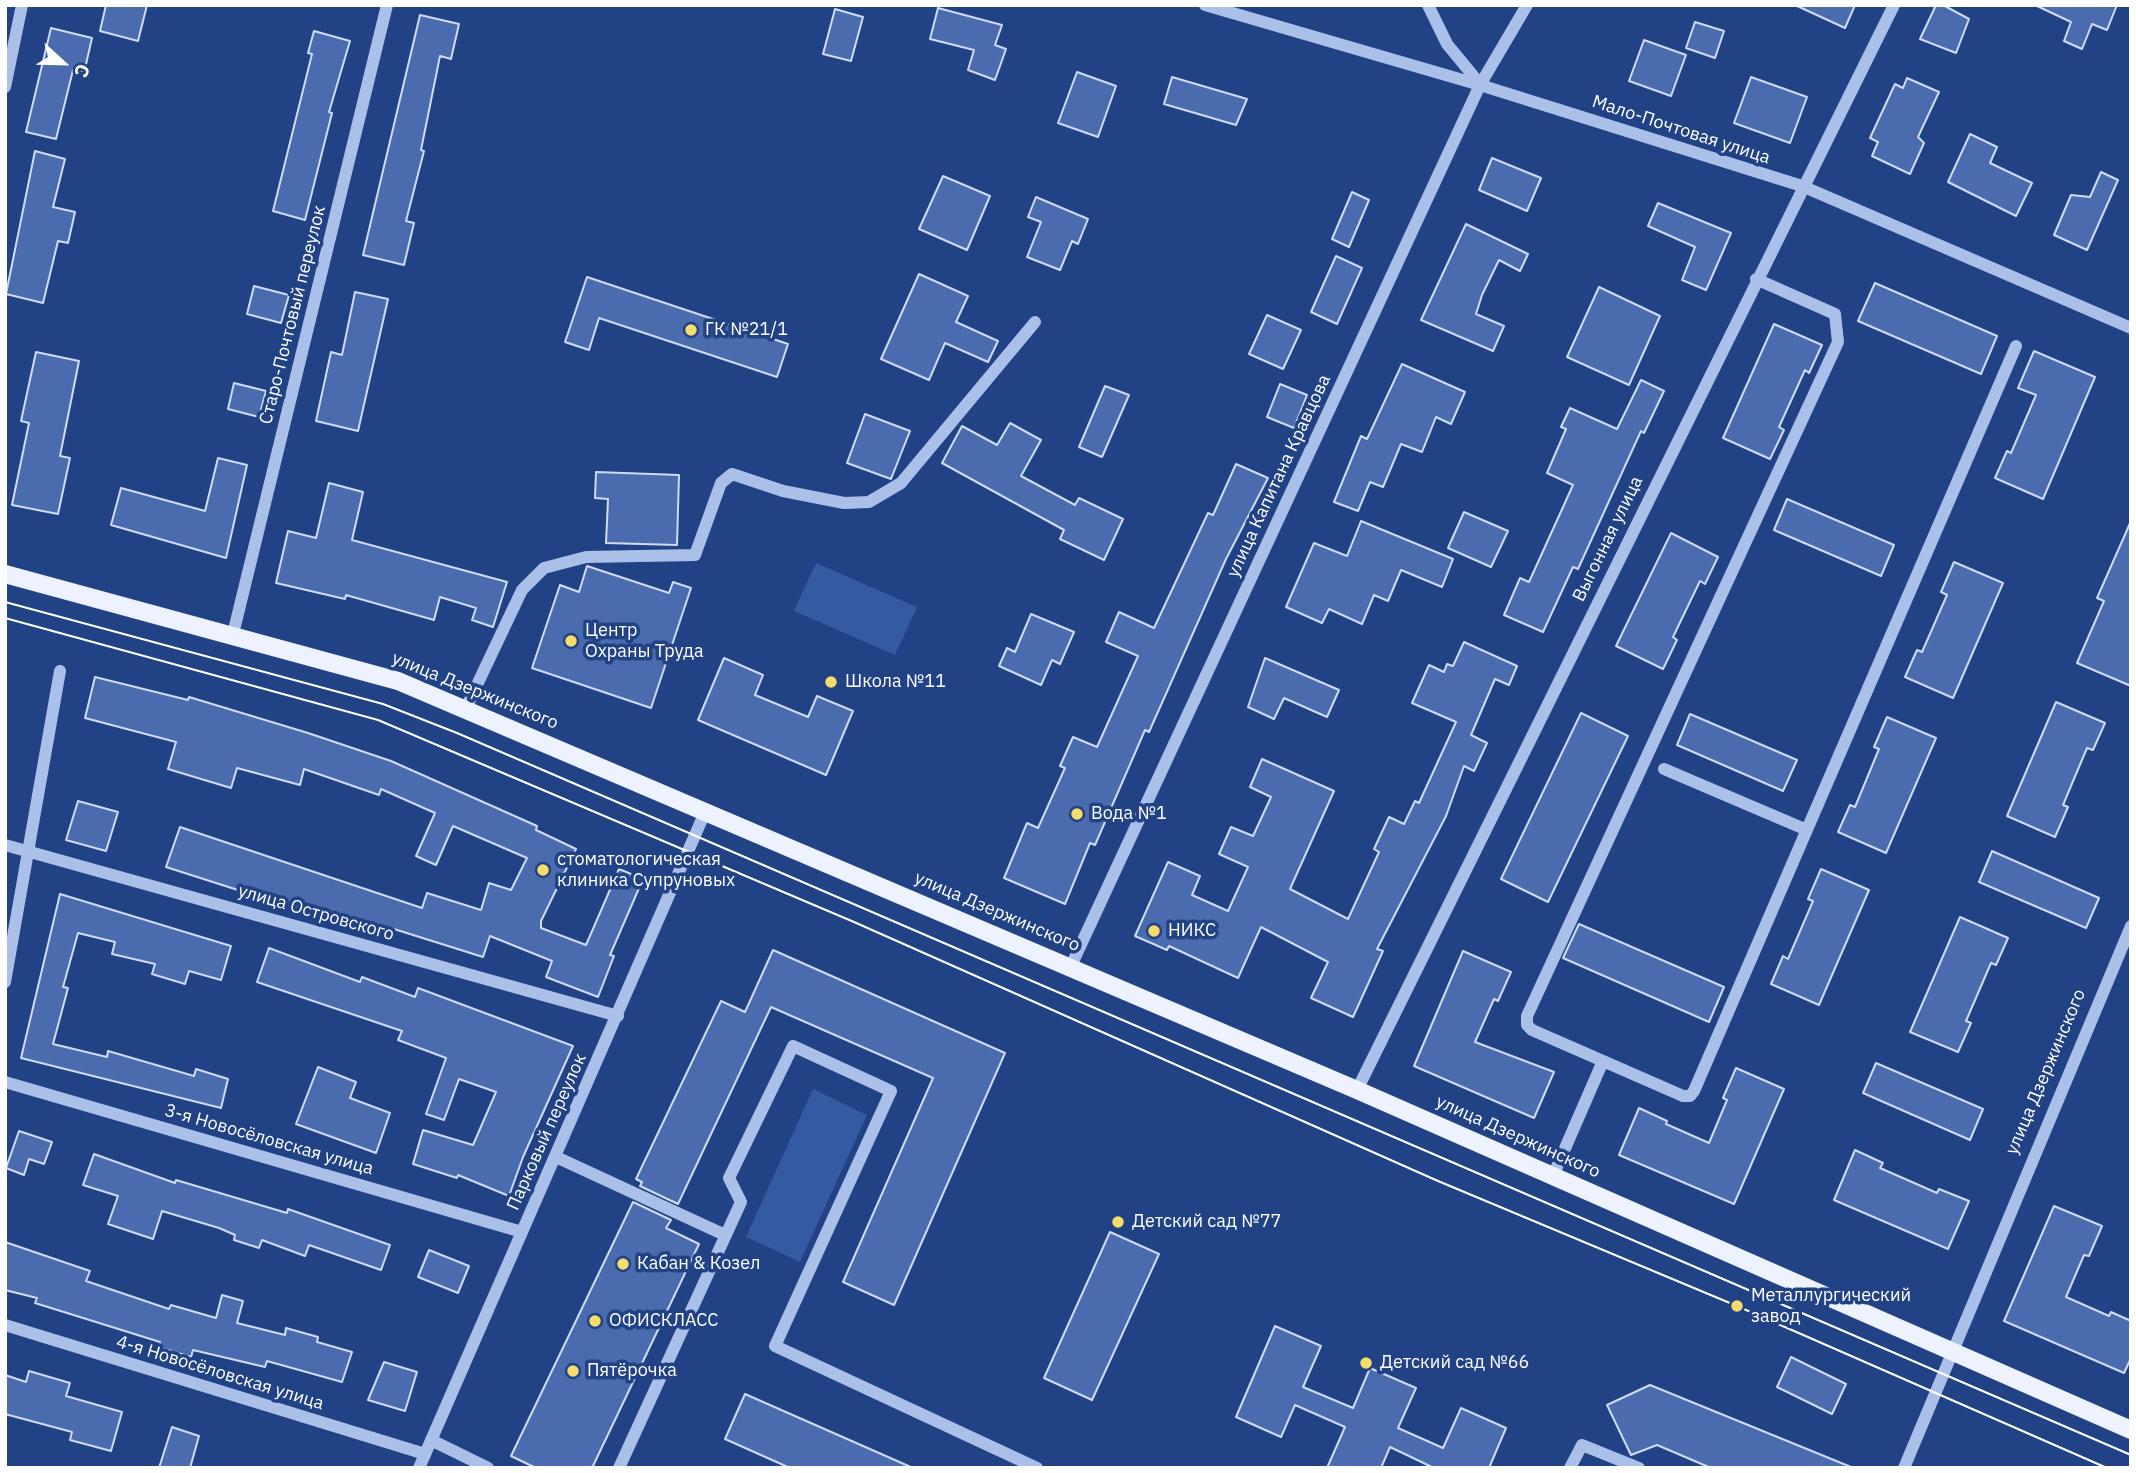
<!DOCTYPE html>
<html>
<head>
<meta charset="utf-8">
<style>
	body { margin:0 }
	#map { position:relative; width:2136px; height:1473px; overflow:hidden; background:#214285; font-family:"IBM Plex Sans",sans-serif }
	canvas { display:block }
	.frame { position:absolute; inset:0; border:7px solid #fff; pointer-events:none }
	.north { position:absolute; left:28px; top:28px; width:70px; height:70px; -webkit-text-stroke:5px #214285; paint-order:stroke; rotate:112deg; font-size:19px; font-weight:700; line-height:28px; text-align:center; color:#fff }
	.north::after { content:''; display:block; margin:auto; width:24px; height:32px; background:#fff; clip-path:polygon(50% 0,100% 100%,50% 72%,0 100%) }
</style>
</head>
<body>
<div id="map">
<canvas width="2136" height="1473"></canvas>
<div class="frame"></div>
<div class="north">С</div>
</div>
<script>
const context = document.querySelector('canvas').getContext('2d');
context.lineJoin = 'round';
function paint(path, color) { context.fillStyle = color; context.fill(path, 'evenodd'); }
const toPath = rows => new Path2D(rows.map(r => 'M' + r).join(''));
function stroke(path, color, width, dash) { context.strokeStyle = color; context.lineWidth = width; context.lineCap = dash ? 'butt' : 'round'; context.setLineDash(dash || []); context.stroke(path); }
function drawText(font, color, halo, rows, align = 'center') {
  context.font = font + ' "IBM Plex Sans",sans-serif'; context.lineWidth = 7; context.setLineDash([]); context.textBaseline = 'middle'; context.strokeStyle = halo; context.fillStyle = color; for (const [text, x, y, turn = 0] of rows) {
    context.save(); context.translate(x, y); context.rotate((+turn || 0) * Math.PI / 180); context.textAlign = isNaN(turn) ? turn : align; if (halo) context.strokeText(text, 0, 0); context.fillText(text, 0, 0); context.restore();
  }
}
paint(toPath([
	[816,563,917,607,895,655,794,611],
	[813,1089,867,1115,800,1262,746,1237]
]), '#355aa2');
const building = toPath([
	[106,5,147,5,138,41,100,31,106,5],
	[1795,5,1855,5,1845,28,1795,5],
	[1936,5,1943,5,1969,19,1956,53,1920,39,1936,5],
	[2035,5,2117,5,2107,30,2092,24,2082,49,2064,41,2071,22,2035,5],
	[938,8,1002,25,995,45,1006,49,995,80,968,70,974,50,930,39,938,8],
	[835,9,863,17,851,61,823,54,835,9],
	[420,15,459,24,451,59,440,56,421,150,424,151,406,221,414,223,404,265,363,255,420,15],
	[1695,22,1724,31,1715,58,1686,48,1695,22],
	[51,28,92,38,84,73,73,70,56,139,26,132,51,28],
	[314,31,350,41,329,112,332,113,305,220,273,211,312,54,308,53,314,31],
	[1644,40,1686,55,1671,96,1629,81,1644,40],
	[1077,72,1116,86,1098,137,1058,123,1077,72],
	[1172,77,1247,99,1236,125,1164,104,1172,77],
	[1751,77,1807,97,1790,143,1734,123,1751,77],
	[1907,78,1939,92,1918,137,1924,143,1910,174,1872,156,1878,142,1870,138,1895,84,1903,88,1907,78],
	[1970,134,1997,147,1990,163,2032,183,2016,216,1948,182,1970,134],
	[35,151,65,159,53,207,75,212,68,243,58,241,43,303,6,294,35,151],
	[1492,158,1541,178,1527,211,1479,190,1492,158],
	[2101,172,2118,180,2087,250,2054,235,2071,195,2090,197,2101,172],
	[943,176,990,196,967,250,919,229,943,176],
	[1352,192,1369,200,1349,247,1332,239,1352,192],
	[1036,197,1088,219,1078,244,1072,241,1060,270,1027,257,1041,222,1028,217,1036,197],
	[1658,203,1731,233,1706,290,1682,280,1695,247,1648,226,1658,203],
	[1466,224,1528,254,1520,271,1499,260,1482,295,1476,314,1504,326,1493,351,1421,320,1466,224],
	[1336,256,1362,268,1337,324,1311,312,1336,256],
	[919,274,968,296,956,322,998,341,988,362,945,343,929,380,881,359,919,274],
	[587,277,788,344,777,377,599,318,589,350,565,342,587,277],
	[1875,283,1997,336,1981,374,1858,321,1875,283],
	[254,286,289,295,281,323,247,314,254,286],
	[1599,287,1660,316,1629,385,1567,357,1599,287],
	[355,292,388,299,358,431,316,421,331,352,342,355,355,292],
	[1267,315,1301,330,1283,369,1249,354,1267,315],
	[1774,324,1822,345,1809,373,1805,370,1779,427,1784,430,1770,459,1723,438,1774,324],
	[2034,351,2095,377,2043,499,1995,478,2007,451,2011,453,2036,395,2018,388,2034,351],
	[36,352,79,361,60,456,70,458,58,514,12,505,29,423,21,421,36,352],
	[1402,364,1465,392,1451,424,1436,417,1422,452,1401,444,1383,487,1370,482,1358,511,1334,502,1361,436,1367,439,1402,364],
	[1641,380,1664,391,1644,433,1641,431,1578,569,1573,567,1543,632,1504,615,1520,578,1529,582,1573,485,1547,473,1566,429,1561,427,1570,408,1617,429,1641,380],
	[234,383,266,391,259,417,228,409,234,383],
	[1280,384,1307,395,1294,428,1267,417,1280,384],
	[1105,386,1129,395,1102,457,1079,447,1105,386],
	[865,414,910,431,891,479,847,463,865,414],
	[1010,423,1041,440,1021,476,1075,505,1079,498,1123,519,1104,560,1060,539,1064,530,942,463,962,426,997,445,1010,423],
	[218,458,247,465,226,558,111,525,121,488,205,511,218,458],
	[1236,464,1268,478,1226,559,1149,732,1145,730,1095,845,1090,843,1065,904,1004,878,1027,823,1038,828,1065,768,1060,766,1073,737,1097,747,1138,656,1106,642,1119,612,1154,628,1208,513,1213,515,1236,464],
	[596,472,679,475,677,545,606,543,608,499,595,498,596,472],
	[329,483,363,492,352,540,507,582,493,627,472,620,476,608,440,597,434,620,346,595,345,599,276,583,288,531,316,538,329,483],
	[1787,499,1894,545,1881,576,1774,530,1787,499],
	[1464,512,1508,531,1491,567,1448,548,1464,512],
	[1361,521,1453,559,1442,587,1401,570,1388,601,1374,595,1362,624,1329,609,1322,623,1286,607,1314,543,1347,556,1361,521],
	[2131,521,2131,686,2077,663,2104,601,2097,598,2131,521],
	[1671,533,1718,557,1705,584,1700,581,1673,637,1677,640,1663,669,1616,646,1671,533],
	[1954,562,2003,583,1953,698,1905,677,1917,650,1922,652,1947,595,1941,592,1954,562],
	[587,566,669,593,673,582,691,588,651,708,532,668,560,585,579,592,587,566],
	[1031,614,1074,632,1060,664,1052,660,1041,685,999,666,1007,648,1015,652,1031,614],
	[1464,642,1517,666,1509,685,1495,679,1471,735,1487,743,1474,771,1464,766,1446,816,1377,949,1383,951,1353,1017,1311,998,1328,962,1261,927,1238,978,1169,946,1167,950,1135,936,1168,862,1200,876,1192,895,1228,911,1248,867,1219,854,1231,827,1253,836,1271,797,1250,787,1262,759,1334,791,1290,889,1348,919,1379,852,1374,849,1389,817,1404,824,1415,801,1419,803,1456,722,1412,703,1429,665,1444,672,1447,664,1453,666,1464,642],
	[724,658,763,675,755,695,808,717,817,696,853,711,826,775,698,720,724,658],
	[1265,658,1339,690,1327,717,1284,698,1274,719,1248,707,1265,658],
	[95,677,188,700,189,697,308,733,391,761,537,826,536,830,576,849,541,921,541,928,586,945,619,869,643,879,610,955,614,956,598,997,546,977,552,961,490,936,483,957,394,929,391,939,166,867,180,827,422,908,427,893,481,910,489,883,511,890,527,858,453,826,436,865,416,856,435,813,381,789,379,795,304,769,300,785,237,768,231,788,168,769,176,742,85,718,95,677],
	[2056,702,2105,723,2093,750,2087,748,2063,805,2068,807,2055,837,2007,816,2056,702],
	[1581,713,1628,736,1548,902,1501,879,1581,713],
	[1690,714,1797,760,1783,791,1677,745,1690,714],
	[1887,717,1936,738,1886,853,1838,832,1850,805,1855,807,1879,749,1874,747,1887,717],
	[78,801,118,812,106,851,66,840,78,801],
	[1992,851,2099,898,2086,928,1979,882,1992,851],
	[1821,869,1869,890,1819,1005,1771,984,1783,956,1788,959,1813,901,1808,899,1821,869],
	[60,894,231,946,221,980,189,971,185,984,152,974,155,964,112,954,115,942,78,933,63,987,68,988,53,1044,107,1057,108,1051,194,1076,196,1069,228,1079,221,1108,21,1058,60,894],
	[1960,917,2008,938,1996,965,1991,963,1966,1021,1971,1023,1958,1052,1910,1032,1960,917],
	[1579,924,1724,987,1709,1022,1563,958,1579,924],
	[269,948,360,982,362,977,415,997,418,988,573,1046,523,1157,509,1196,458,1175,457,1178,413,1164,423,1130,473,1145,496,1092,459,1079,444,1120,426,1114,446,1058,398,1040,402,1031,257,982,269,948],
	[773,950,1005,1053,894,1305,843,1282,933,1078,771,1007,678,1204,640,1186,642,1182,636,1179,721,1001,745,1012,773,950],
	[1463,951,1511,972,1498,1001,1494,999,1475,1042,1554,1072,1534,1118,1414,1066,1463,951],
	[1876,1063,1983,1109,1970,1140,1863,1093,1876,1063],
	[318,1067,356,1082,350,1098,390,1113,376,1153,296,1124,318,1067],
	[1736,1068,1784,1089,1734,1204,1619,1155,1639,1108,1667,1121,1666,1124,1709,1143,1727,1100,1723,1098,1736,1068],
	[19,1131,52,1142,44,1164,29,1159,24,1175,6,1168,19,1131],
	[1855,1150,1883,1163,1880,1168,1937,1193,1939,1189,1969,1201,1948,1249,1834,1200,1855,1150],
	[94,1154,175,1183,176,1180,287,1213,288,1209,390,1245,381,1270,309,1245,305,1256,262,1240,259,1248,234,1240,235,1235,219,1228,162,1211,153,1239,108,1224,118,1196,83,1185,94,1154],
	[633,1202,671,1220,666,1228,699,1244,592,1468,536,1468,511,1456,633,1202],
	[2054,1206,2102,1226,2089,1256,2084,1255,2066,1297,2109,1316,2111,1312,2131,1321,2131,1358,2124,1373,2004,1321,2054,1206],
	[1110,1232,1159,1254,1092,1400,1044,1378,1110,1232],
	[5,1242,90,1271,86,1281,169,1309,171,1305,216,1318,222,1295,243,1301,237,1323,285,1335,286,1328,318,1337,317,1342,352,1352,342,1382,267,1361,265,1367,193,1350,191,1357,158,1347,160,1342,35,1303,37,1298,5,1290,5,1242],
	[429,1250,469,1266,458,1293,418,1277,429,1250],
	[1275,1326,1321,1346,1303,1387,1353,1408,1370,1368,1416,1388,1398,1428,1443,1448,1461,1408,1506,1428,1489,1468,1434,1468,1390,1447,1381,1468,1327,1468,1345,1427,1295,1405,1281,1437,1236,1417,1275,1326],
	[1791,1357,1846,1384,1832,1414,1777,1387,1791,1357],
	[384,1362,417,1372,405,1411,368,1400,384,1362],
	[29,1371,70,1383,66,1396,122,1412,111,1451,70,1440,72,1432,5,1414,5,1375,26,1382,29,1371],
	[1650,1385,1851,1467,1851,1468,1711,1468,1657,1445,1631,1455,1607,1405,1650,1385],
	[745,1394,913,1468,790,1468,725,1439,745,1394],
	[172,1427,199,1436,190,1468,159,1468,172,1427]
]);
paint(building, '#4a6bad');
stroke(building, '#cfdcf7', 2);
stroke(toPath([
	[1205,5,1480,85,1802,186,2131,328],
	[1428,5,1447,44,1480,84],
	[5,87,22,5],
	[233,634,387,5],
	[466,708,522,590,544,568,586,557,695,555,721,483,732,474,783,491,844,503,869,502,901,483,1035,322],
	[1664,769,1807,830],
	[5,845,618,1016],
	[1071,966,1480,85,1527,5],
	[5,982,60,671],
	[1603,1061,1532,1030,1527,1025,1527,1016,1838,342,1835,314,1756,279],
	[5,1082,522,1232],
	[1357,1090,1894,5],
	[556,1157,725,1235],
	[1553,1176,1603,1061,1683,1096,1690,1096,1694,1091,2016,346],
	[5,1325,425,1454],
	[431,1440,488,1468],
	[419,1468,706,810],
	[619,1468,741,1202,729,1178,793,1046,891,1091,775,1346,1037,1468],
	[1570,1468,1582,1445,1639,1468],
	[1904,1468,2131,926]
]), '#abc0e9', 12);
stroke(toPath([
	[5,574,398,681,1357,1090,2131,1430]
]), '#eef2fe', 18);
stroke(toPath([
	[5,602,383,704,457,733,2131,1455],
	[5,618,378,720,854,922,1438,1181,1737,1306,2107,1468]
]), '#fff', 2);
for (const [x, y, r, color] of [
	[691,330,7,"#f5dd6c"],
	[571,641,7,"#f5dd6c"],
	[831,682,7,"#f5dd6c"],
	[1077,814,7,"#f5dd6c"],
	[543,870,7,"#f5dd6c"],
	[1154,931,7,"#f5dd6c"],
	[1118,1222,7,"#f5dd6c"],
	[623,1264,7,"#f5dd6c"],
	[1737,1306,7,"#f5dd6c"],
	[595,1321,7,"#f5dd6c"],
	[1366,1363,7,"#f5dd6c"],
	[573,1371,7,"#f5dd6c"]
]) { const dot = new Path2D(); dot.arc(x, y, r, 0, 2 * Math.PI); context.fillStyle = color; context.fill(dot); stroke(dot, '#214285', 2.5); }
drawText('18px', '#fff', '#214285', [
	["Мало-Почтовая улица",1681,130,18],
	["Старо-Почтовый переулок",293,315,-76],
	["улица Капитана Кравцова",1279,476,-65],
	["Выгонная улица",1608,539,-64],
	["улица Дзержинского",475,691,22],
	["улица Дзержинского",997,912,23],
	["улица Островского",316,913,16],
	["улица Дзержинского",2046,1072,-67],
	["Парковый переулок",547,1132,-66],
	["улица Дзержинского",1518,1137,24],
	["3-я Новосёловская улица",269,1140,16],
	["4-я Новосёловская улица",220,1373,17]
]);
drawText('18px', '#fff', '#214285', [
	["ГК №21/1",705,330],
	["Центр",585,631],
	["Охраны Труда",585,652],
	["Школа №11",845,682],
	["Вода №1",1091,814],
	["стоматологическая",557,860],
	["клиника Супруновых",557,881],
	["НИКС",1168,931],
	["Детский сад №77",1132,1222],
	["Кабан & Козел",637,1264],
	["Металлургический",1751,1296],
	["завод",1751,1317],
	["ОФИСКЛАСС",609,1321],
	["Детский сад №66",1380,1363],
	["Пятёрочка",587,1371]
], 'left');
</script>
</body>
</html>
